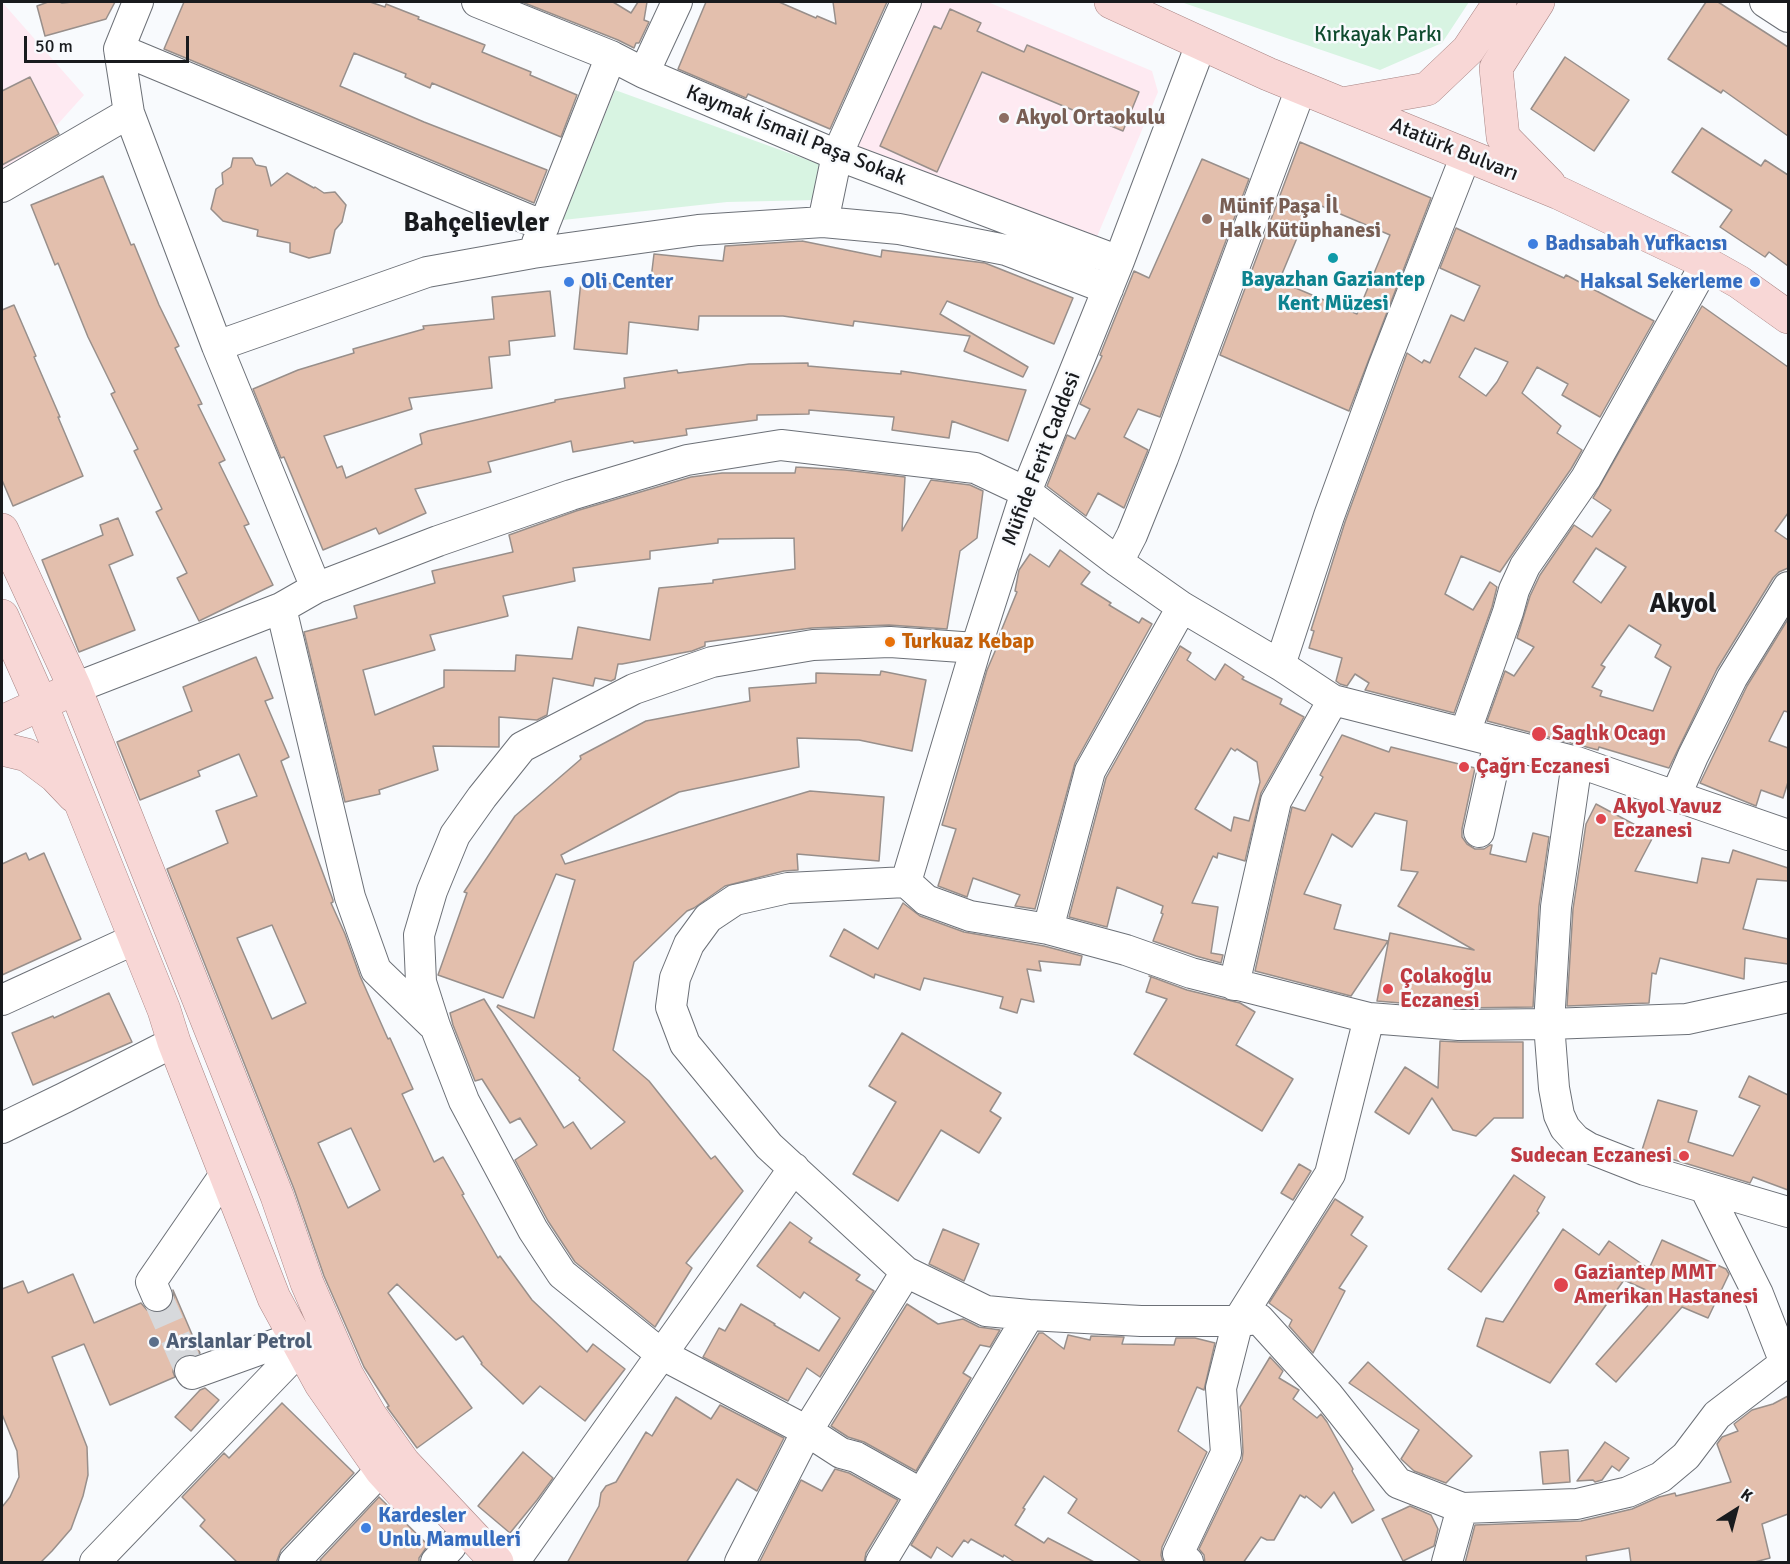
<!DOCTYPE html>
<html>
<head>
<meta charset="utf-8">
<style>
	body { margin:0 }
	#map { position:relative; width:1790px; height:1564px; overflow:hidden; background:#f8fafd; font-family:Signika,sans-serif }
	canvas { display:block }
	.frame { position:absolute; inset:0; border:3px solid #191b1e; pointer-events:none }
	.north { position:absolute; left:1706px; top:1480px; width:60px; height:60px; -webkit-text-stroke:4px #f8fafd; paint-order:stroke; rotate:36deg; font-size:16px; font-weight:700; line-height:24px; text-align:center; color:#191b1e }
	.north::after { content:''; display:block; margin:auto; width:21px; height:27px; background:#191b1e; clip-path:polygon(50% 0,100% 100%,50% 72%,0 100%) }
	.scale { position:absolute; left:24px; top:36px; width:165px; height:27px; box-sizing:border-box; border:3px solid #191b1e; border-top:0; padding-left:8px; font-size:18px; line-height:21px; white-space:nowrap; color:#191b1e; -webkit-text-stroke:4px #f8fafd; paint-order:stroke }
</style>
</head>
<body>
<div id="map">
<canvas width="1790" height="1564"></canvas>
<div class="frame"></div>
<div class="north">K</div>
<div class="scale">50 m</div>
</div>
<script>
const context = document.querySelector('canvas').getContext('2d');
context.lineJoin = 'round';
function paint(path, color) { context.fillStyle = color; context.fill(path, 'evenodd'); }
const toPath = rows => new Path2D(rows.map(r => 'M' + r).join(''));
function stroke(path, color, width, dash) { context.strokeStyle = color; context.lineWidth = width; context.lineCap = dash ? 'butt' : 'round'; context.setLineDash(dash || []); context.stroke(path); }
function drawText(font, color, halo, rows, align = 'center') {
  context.font = font + ' Signika,sans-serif'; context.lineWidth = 5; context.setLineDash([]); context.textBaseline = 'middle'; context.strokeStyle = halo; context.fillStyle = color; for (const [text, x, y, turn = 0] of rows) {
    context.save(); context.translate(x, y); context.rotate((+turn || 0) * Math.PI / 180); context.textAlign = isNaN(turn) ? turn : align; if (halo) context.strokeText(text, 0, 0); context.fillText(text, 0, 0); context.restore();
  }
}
paint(toPath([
	[2,2,84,95,14,173,2,179],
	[913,2,988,2,1152,71,1158,92,1096,239,850,143]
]), '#feeaf2');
paint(toPath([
	[1181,2,1469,2,1442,43,1380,70],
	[615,90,819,164,816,200,727,202,563,220]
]), '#d8f4e2');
const building = toPath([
	[48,2,60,2,62,3,72,2,115,2,106,19,45,36,37,6,48,2],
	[184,2,370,2,385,7,386,4,419,17,418,19,485,45,482,52,531,72,530,75,577,95,561,137,432,83,430,88,405,77,406,74,354,53,340,86,424,122,547,170,534,203,164,49,184,2],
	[522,2,613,2,631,13,638,2,647,2,644,20,649,22,639,43,636,43,634,48,618,40,522,2],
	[706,2,779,2,816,18,817,16,836,24,833,2,887,2,830,129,748,94,746,98,678,69,706,2],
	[1706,2,1718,2,1788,47,1788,136,1723,90,1721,93,1668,59,1706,2],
	[950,9,981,23,977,31,1024,52,1027,45,1139,92,1123,131,982,72,937,172,880,146,934,26,941,29,950,9],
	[1565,57,1629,100,1594,151,1531,109,1565,57],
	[30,77,59,134,2,165,2,91,30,77],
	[1702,128,1761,166,1765,160,1788,175,1788,266,1769,252,1765,257,1720,227,1732,210,1672,172,1702,128],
	[1300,142,1431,198,1349,411,1220,355,1300,142],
	[1312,202,1390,235,1357,314,1279,281,1312,202],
	[233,158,252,158,256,165,266,167,271,186,287,173,314,188,315,187,324,193,335,192,346,205,342,222,335,230,330,253,309,258,290,252,290,243,257,236,258,230,223,221,211,209,216,189,223,184,222,173,231,167,233,158],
	[1202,159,1249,179,1160,417,1138,409,1124,437,1148,450,1124,508,1098,493,1086,516,1047,486,1067,435,1075,439,1090,409,1080,404,1102,356,1100,355,1134,271,1149,278,1202,159],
	[103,176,131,245,134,244,159,305,179,346,175,348,202,404,198,405,225,460,219,463,249,524,244,526,273,585,199,621,177,578,187,573,156,512,162,509,134,451,138,449,111,394,115,392,88,337,58,263,55,265,31,205,103,176],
	[1456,228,1564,278,1566,275,1654,321,1600,417,1562,395,1568,384,1537,367,1522,393,1561,426,1557,433,1582,450,1571,469,1500,572,1461,556,1445,594,1473,610,1490,582,1497,587,1492,607,1454,713,1365,690,1369,683,1355,674,1347,686,1340,684,1336,681,1342,658,1309,648,1314,631,1311,630,1345,522,1407,353,1422,363,1424,360,1430,363,1451,315,1464,321,1480,286,1440,268,1456,228],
	[1475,348,1508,362,1497,382,1486,396,1459,377,1475,348],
	[802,241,881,257,882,250,985,263,1073,298,1054,344,947,301,940,314,1028,367,1023,377,964,351,970,336,854,321,853,326,783,316,699,316,698,330,629,322,627,354,574,349,581,281,650,287,654,254,723,261,725,246,802,241],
	[550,291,555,336,509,341,510,355,489,357,492,388,409,398,412,409,324,436,337,468,342,466,346,478,422,444,420,434,428,431,555,402,555,400,625,388,624,378,677,370,678,373,749,364,808,363,808,366,901,374,901,371,1026,390,1008,441,952,421,949,438,892,430,894,417,809,410,809,414,757,415,757,420,686,429,687,435,634,443,633,441,573,452,571,441,488,462,491,472,415,489,426,513,379,534,376,528,323,550,284,457,281,458,253,389,298,370,354,353,353,349,424,329,423,326,494,319,492,297,550,291],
	[14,305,36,356,34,357,60,417,58,417,83,476,13,506,2,480,2,310,14,305],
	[1702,306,1788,367,1788,513,1775,531,1788,540,1788,568,1779,572,1773,578,1717,669,1669,768,1599,747,1598,750,1487,721,1505,671,1514,676,1534,647,1517,638,1530,596,1540,575,1574,525,1592,537,1611,510,1593,498,1702,306],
	[1596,548,1626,567,1601,603,1573,582,1596,548],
	[1629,625,1661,645,1655,657,1671,667,1653,711,1600,696,1602,691,1592,687,1605,667,1601,665,1629,625],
	[796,467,845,470,905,477,902,531,931,480,970,485,983,491,977,538,960,551,947,629,889,625,812,628,780,632,705,642,705,646,692,651,622,664,618,664,615,679,611,681,595,678,593,686,553,678,547,715,537,720,499,717,499,747,433,746,438,770,379,790,380,794,345,802,304,632,357,618,354,606,435,583,432,571,513,552,509,535,576,511,691,477,722,473,795,473,796,467],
	[794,538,795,569,713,580,713,583,659,588,650,640,578,627,572,659,516,655,515,671,444,670,444,687,375,715,363,670,435,650,430,635,508,616,503,596,575,581,573,568,650,559,650,551,718,543,718,539,794,538],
	[118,518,133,555,109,565,135,630,79,652,42,560,103,535,100,525,118,518],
	[1060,550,1090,572,1081,584,1111,603,1109,605,1139,623,1142,618,1152,624,1075,763,1035,909,1015,906,1020,895,973,878,967,897,938,886,956,829,942,825,987,670,999,642,997,641,1017,592,1015,591,1019,570,1030,554,1049,567,1060,550],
	[1788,619,1788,712,1784,711,1769,741,1788,748,1788,782,1783,798,1761,790,1756,806,1700,783,1747,686,1788,619],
	[1180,646,1191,653,1187,660,1215,680,1225,664,1244,677,1242,679,1282,699,1280,704,1304,717,1261,793,1245,861,1218,853,1217,858,1213,856,1192,903,1218,907,1211,953,1223,955,1221,963,1196,956,1153,941,1163,914,1161,913,1163,906,1117,887,1107,927,1069,917,1106,778,1180,646],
	[1231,748,1235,751,1237,749,1257,762,1260,782,1249,821,1234,817,1231,831,1195,809,1231,748],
	[256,657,273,698,265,701,289,757,281,761,333,900,333,902,331,903,345,934,360,976,388,1039,390,1038,413,1089,402,1094,434,1162,443,1157,464,1194,462,1195,498,1258,500,1256,532,1300,587,1352,593,1344,625,1369,585,1421,540,1386,523,1404,481,1364,482,1363,463,1336,456,1340,397,1284,388,1293,472,1408,417,1448,387,1407,389,1406,364,1367,324,1276,294,1189,167,869,228,843,216,811,257,796,239,754,198,771,200,776,140,800,117,742,192,711,183,687,256,657],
	[272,925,306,1003,272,1019,237,938,272,925],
	[351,1128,380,1190,348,1208,318,1143,351,1128],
	[881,671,926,680,912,751,859,740,797,738,799,767,679,792,561,855,565,864,810,791,884,797,879,861,797,854,798,870,784,871,725,886,694,908,687,911,634,962,613,1050,649,1081,711,1159,715,1156,743,1191,686,1263,692,1268,655,1327,575,1262,548,1221,515,1160,537,1145,520,1118,510,1123,482,1079,475,1081,453,1025,450,1013,484,999,564,1128,573,1122,591,1149,625,1122,579,1080,580,1078,497,1007,498,1005,534,1018,575,880,556,874,503,998,438,975,467,893,464,892,515,816,581,759,580,756,646,721,750,701,749,688,816,683,816,673,880,675,881,671],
	[1342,735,1389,752,1391,747,1475,768,1462,829,1462,837,1467,844,1475,849,1484,849,1490,845,1492,845,1490,854,1526,862,1533,833,1549,837,1539,906,1533,1007,1460,1008,1377,1001,1390,933,1474,950,1398,906,1418,872,1401,870,1407,821,1375,813,1352,847,1332,834,1304,894,1341,905,1334,929,1388,941,1351,996,1255,971,1292,807,1305,811,1323,777,1320,775,1342,735],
	[1596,804,1654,835,1635,871,1697,883,1702,858,1729,863,1733,850,1788,868,1788,881,1757,879,1743,929,1788,939,1788,964,1745,958,1744,979,1660,958,1656,974,1652,973,1649,1003,1567,1006,1573,909,1586,824,1596,804],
	[26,853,29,860,44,853,81,939,2,975,2,864,26,853],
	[903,903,920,916,964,932,1044,946,1082,956,1080,965,1039,961,1041,971,1027,969,1034,1002,1021,999,1017,1013,1000,1008,1003,997,924,978,920,990,875,974,874,978,830,956,844,929,878,949,903,903],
	[1149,976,1187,990,1240,1003,1255,1012,1236,1045,1293,1079,1262,1131,1134,1054,1167,999,1146,992,1151,977,1149,976],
	[109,993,132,1042,33,1085,12,1033,53,1016,54,1018,109,993],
	[902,1033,1001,1093,990,1111,1001,1118,979,1153,941,1130,898,1201,853,1174,896,1102,869,1086,902,1033],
	[1440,1041,1459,1042,1523,1042,1523,1118,1494,1118,1476,1136,1453,1130,1432,1098,1409,1134,1375,1112,1405,1067,1438,1088,1440,1041],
	[1749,1076,1788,1095,1788,1190,1753,1177,1750,1183,1642,1150,1658,1100,1697,1111,1688,1142,1733,1156,1760,1106,1739,1097,1749,1076],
	[1299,1164,1311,1171,1293,1200,1281,1193,1299,1164],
	[1514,1175,1545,1197,1537,1211,1539,1213,1481,1292,1448,1269,1514,1175],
	[1335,1199,1363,1217,1351,1235,1367,1246,1339,1288,1345,1291,1313,1353,1289,1326,1292,1320,1269,1303,1335,1199],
	[790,1222,812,1238,809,1242,860,1275,856,1280,874,1291,820,1377,807,1368,788,1401,703,1357,719,1328,725,1331,741,1304,775,1324,774,1325,819,1351,840,1318,804,1292,800,1298,757,1266,790,1222],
	[943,1229,979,1244,964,1281,929,1264,943,1229],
	[1563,1229,1599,1255,1609,1241,1649,1269,1662,1240,1726,1269,1729,1274,1708,1318,1682,1307,1616,1382,1596,1364,1657,1295,1624,1280,1550,1383,1477,1346,1486,1318,1503,1322,1563,1229],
	[73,1274,94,1323,141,1303,147,1310,154,1313,163,1312,171,1306,174,1299,173,1290,200,1353,194,1355,188,1354,180,1357,174,1364,173,1372,175,1377,110,1405,84,1344,52,1357,87,1447,88,1475,83,1496,71,1529,52,1551,40,1563,2,1563,2,1507,10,1497,19,1477,17,1451,2,1414,2,1289,23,1281,28,1293,73,1274],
	[907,1304,938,1324,963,1319,979,1327,1000,1330,990,1347,980,1345,963,1373,971,1378,916,1471,864,1442,848,1437,831,1426,907,1304],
	[1039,1333,1043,1333,1064,1349,1068,1335,1090,1340,1091,1336,1124,1337,1122,1344,1174,1345,1176,1338,1195,1338,1215,1343,1204,1390,1197,1387,1178,1431,1207,1452,1162,1547,1161,1555,1163,1563,1143,1563,1068,1513,1077,1499,1044,1476,1023,1508,1025,1509,1015,1525,1044,1543,1048,1538,1096,1563,1016,1563,1004,1555,1003,1557,971,1539,968,1543,964,1540,952,1557,937,1547,931,1558,911,1545,1039,1333],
	[1270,1357,1283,1371,1279,1378,1299,1390,1293,1399,1317,1418,1321,1414,1327,1422,1353,1469,1352,1471,1374,1510,1352,1523,1334,1492,1321,1508,1306,1496,1305,1498,1300,1495,1274,1540,1267,1540,1261,1537,1243,1563,1205,1563,1204,1555,1199,1549,1242,1460,1243,1452,1241,1412,1240,1407,1270,1357],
	[1368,1362,1472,1456,1446,1483,1414,1471,1401,1459,1419,1430,1349,1383,1368,1362],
	[205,1388,219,1400,191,1431,175,1417,200,1390,205,1388],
	[1788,1396,1788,1514,1762,1524,1770,1558,1751,1563,1631,1563,1629,1548,1586,1556,1587,1563,1465,1563,1475,1525,1581,1521,1632,1509,1659,1497,1675,1493,1676,1496,1731,1482,1717,1444,1722,1437,1738,1431,1734,1424,1752,1410,1773,1404,1788,1396],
	[676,1397,711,1419,720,1405,784,1438,757,1491,737,1479,686,1563,567,1563,599,1506,601,1493,606,1486,616,1482,646,1432,652,1436,676,1397],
	[282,1403,354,1473,281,1550,276,1563,238,1563,200,1526,205,1520,182,1497,224,1453,229,1458,282,1403],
	[1605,1442,1629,1458,1619,1471,1612,1466,1602,1480,1595,1482,1593,1480,1577,1481,1605,1442],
	[1568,1450,1570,1482,1543,1484,1540,1452,1568,1450],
	[523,1452,553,1478,537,1500,510,1533,478,1506,523,1452],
	[835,1469,849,1473,898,1500,866,1553,864,1563,763,1563,760,1561,801,1480,822,1491,835,1469],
	[379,1497,428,1545,419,1558,419,1563,323,1563,320,1560,379,1497],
	[1410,1506,1431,1515,1438,1529,1434,1546,1403,1561,1382,1519,1410,1506]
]);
paint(building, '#e3bfad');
stroke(building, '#988f8b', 1.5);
stroke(toPath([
	[157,1296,190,1371]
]), '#d7d9dc', 30, [30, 15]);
const minor = toPath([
	[477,2,611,56,644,73,837,155,1119,261],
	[1765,2,1788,17],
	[119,49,544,226],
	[644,73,677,2],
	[129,113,217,346,316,588],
	[2,187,129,113,119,49,138,2],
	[823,222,837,155,906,2],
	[537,243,611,56],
	[217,346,427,272,533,253,698,230,823,222,899,229,1006,250,1108,289],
	[1118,562,1132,535,1163,458,1301,88],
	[281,608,350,897,376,970,432,1024],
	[1280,665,1329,516,1384,365,1466,155],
	[75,688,281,608,316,588,438,541,571,495,687,460,781,445,975,468,1026,492,1118,562,1182,607,1280,665,1333,700,1577,762,1788,835],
	[1465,733,1508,612,1514,590,1525,566,1586,478,1706,263],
	[1577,762,1556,907,1549,1024,1554,1088,1559,1115,1565,1128,1576,1140,1589,1148,1645,1170,1788,1212],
	[1676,795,1693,756,1732,678,1788,587],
	[1479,832,1499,742],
	[906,882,976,648,1026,492,1119,261,1201,44],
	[1048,929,1090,771,1182,607],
	[1234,985,1276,801,1333,700],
	[2,1000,135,939],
	[1369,1018,1330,1174,1238,1321,1141,1321,1029,1315,986,1311,906,1272,769,1146,685,1044,671,1007,675,978,689,944,708,918,735,900,788,888,906,882,926,900,970,916,1048,929,1126,950,1191,973,1369,1018,1459,1025,1549,1024,1687,1019,1788,997],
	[2,1128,64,1098,174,1042],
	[1705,1188,1758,1294,1785,1363,1788,1365],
	[157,1296,151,1282,226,1173],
	[190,1371,192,1374,295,1337],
	[922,1494,856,1457,841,1453,807,1431,661,1354,562,1274,533,1230,464,1101,435,1026,421,982,419,935,432,891,455,835,482,797,522,747,634,689,712,662,813,645,890,642,976,648],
	[95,1562,301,1348],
	[294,1562,381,1470],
	[436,1562,451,1546],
	[514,1562,794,1168],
	[740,1562,807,1431,906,1272],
	[881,1562,1029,1315],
	[1188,1562,1178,1554,1226,1453,1221,1388,1238,1321,1259,1319,1328,1395,1398,1483,1462,1508,1577,1504,1628,1492,1661,1477,1686,1456,1717,1415,1785,1363],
	[1447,1562,1462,1508]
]);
const major = toPath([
	[1111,2,1268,74,1559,193,1698,259,1739,282,1788,317],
	[1538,2,1496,68,1503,137,1549,184],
	[1342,104,1427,89,1468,50,1500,2],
	[2,530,75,688,277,1196,307,1283,347,1375,370,1415,404,1463,497,1562],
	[2,616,41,704,164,1010,174,1042,274,1298,321,1384,381,1470,413,1505],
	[2,722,60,695],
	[2,749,27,755,55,776,74,796]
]);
stroke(minor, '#6c7077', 32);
stroke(major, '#a78484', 34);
stroke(minor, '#fff', 30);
stroke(major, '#f8d7d6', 33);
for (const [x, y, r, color] of [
	[1004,118,6,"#8d6e63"],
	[1207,219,6,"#8d6e63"],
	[1533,244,6,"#3f7fe0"],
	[1333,258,6,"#0f9aa8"],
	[569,282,6,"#3f7fe0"],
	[1755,282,6,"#3f7fe0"],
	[890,642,6,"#e8710a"],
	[1539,734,8,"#e0444e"],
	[1464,767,6,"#e0444e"],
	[1601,819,6,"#e0444e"],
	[1388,989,6,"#e0444e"],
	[1684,1156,6,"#e0444e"],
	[1561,1285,8,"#e0444e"],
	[154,1342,6,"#5c6f8a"],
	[366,1528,6,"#3f7fe0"]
]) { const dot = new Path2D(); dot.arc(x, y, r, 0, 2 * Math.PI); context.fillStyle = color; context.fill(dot); stroke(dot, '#f8fafd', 2); }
drawText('21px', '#0e4a2d', '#f8fafd', [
	["Kırkayak Parkı",1378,35]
]);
drawText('bold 21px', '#785e54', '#f8fafd', [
	["Akyol Ortaokulu",1016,118],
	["Münif Paşa İl",1219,207],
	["Halk Kütüphanesi",1219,231]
], 'left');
drawText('21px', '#191b1e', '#f8fafd', [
	["Kaymak İsmail Paşa Sokak",796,136,22],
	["Atatürk Bulvarı",1454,150,22],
	["Müfide Ferit Caddesi",1042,459,-69]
]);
drawText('bold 21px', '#366cbe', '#f8fafd', [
	["Badısabah Yufkacısı",1545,244],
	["Oli Center",581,282],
	["Haksal Sekerleme",1743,282,"right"],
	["Kardesler",378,1516],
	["Unlu Mamulleri",378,1540]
], 'left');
drawText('bold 21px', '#0d838f', '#f8fafd', [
	["Bayazhan Gaziantep",1333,280],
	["Kent Müzesi",1333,304]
]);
drawText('bold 21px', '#c56008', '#f8fafd', [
	["Turkuaz Kebap",902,642]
], 'left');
drawText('bold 21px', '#be3a42', '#f8fafd', [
	["Saglık Ocagı",1552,734],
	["Çağrı Eczanesi",1476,767],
	["Akyol Yavuz",1613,807],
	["Eczanesi",1613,831],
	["Çolakoğlu",1400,977],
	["Eczanesi",1400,1001],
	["Sudecan Eczanesi",1672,1156,"right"],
	["Gaziantep MMT",1574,1273],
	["Amerikan Hastanesi",1574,1297]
], 'left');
drawText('bold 21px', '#4e5e75', '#f8fafd', [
	["Arslanlar Petrol",166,1342]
], 'left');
drawText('bold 27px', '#191b1e', '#f8fafd', [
	["Bahçelievler",476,224],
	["Akyol",1683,605]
]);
</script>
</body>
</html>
